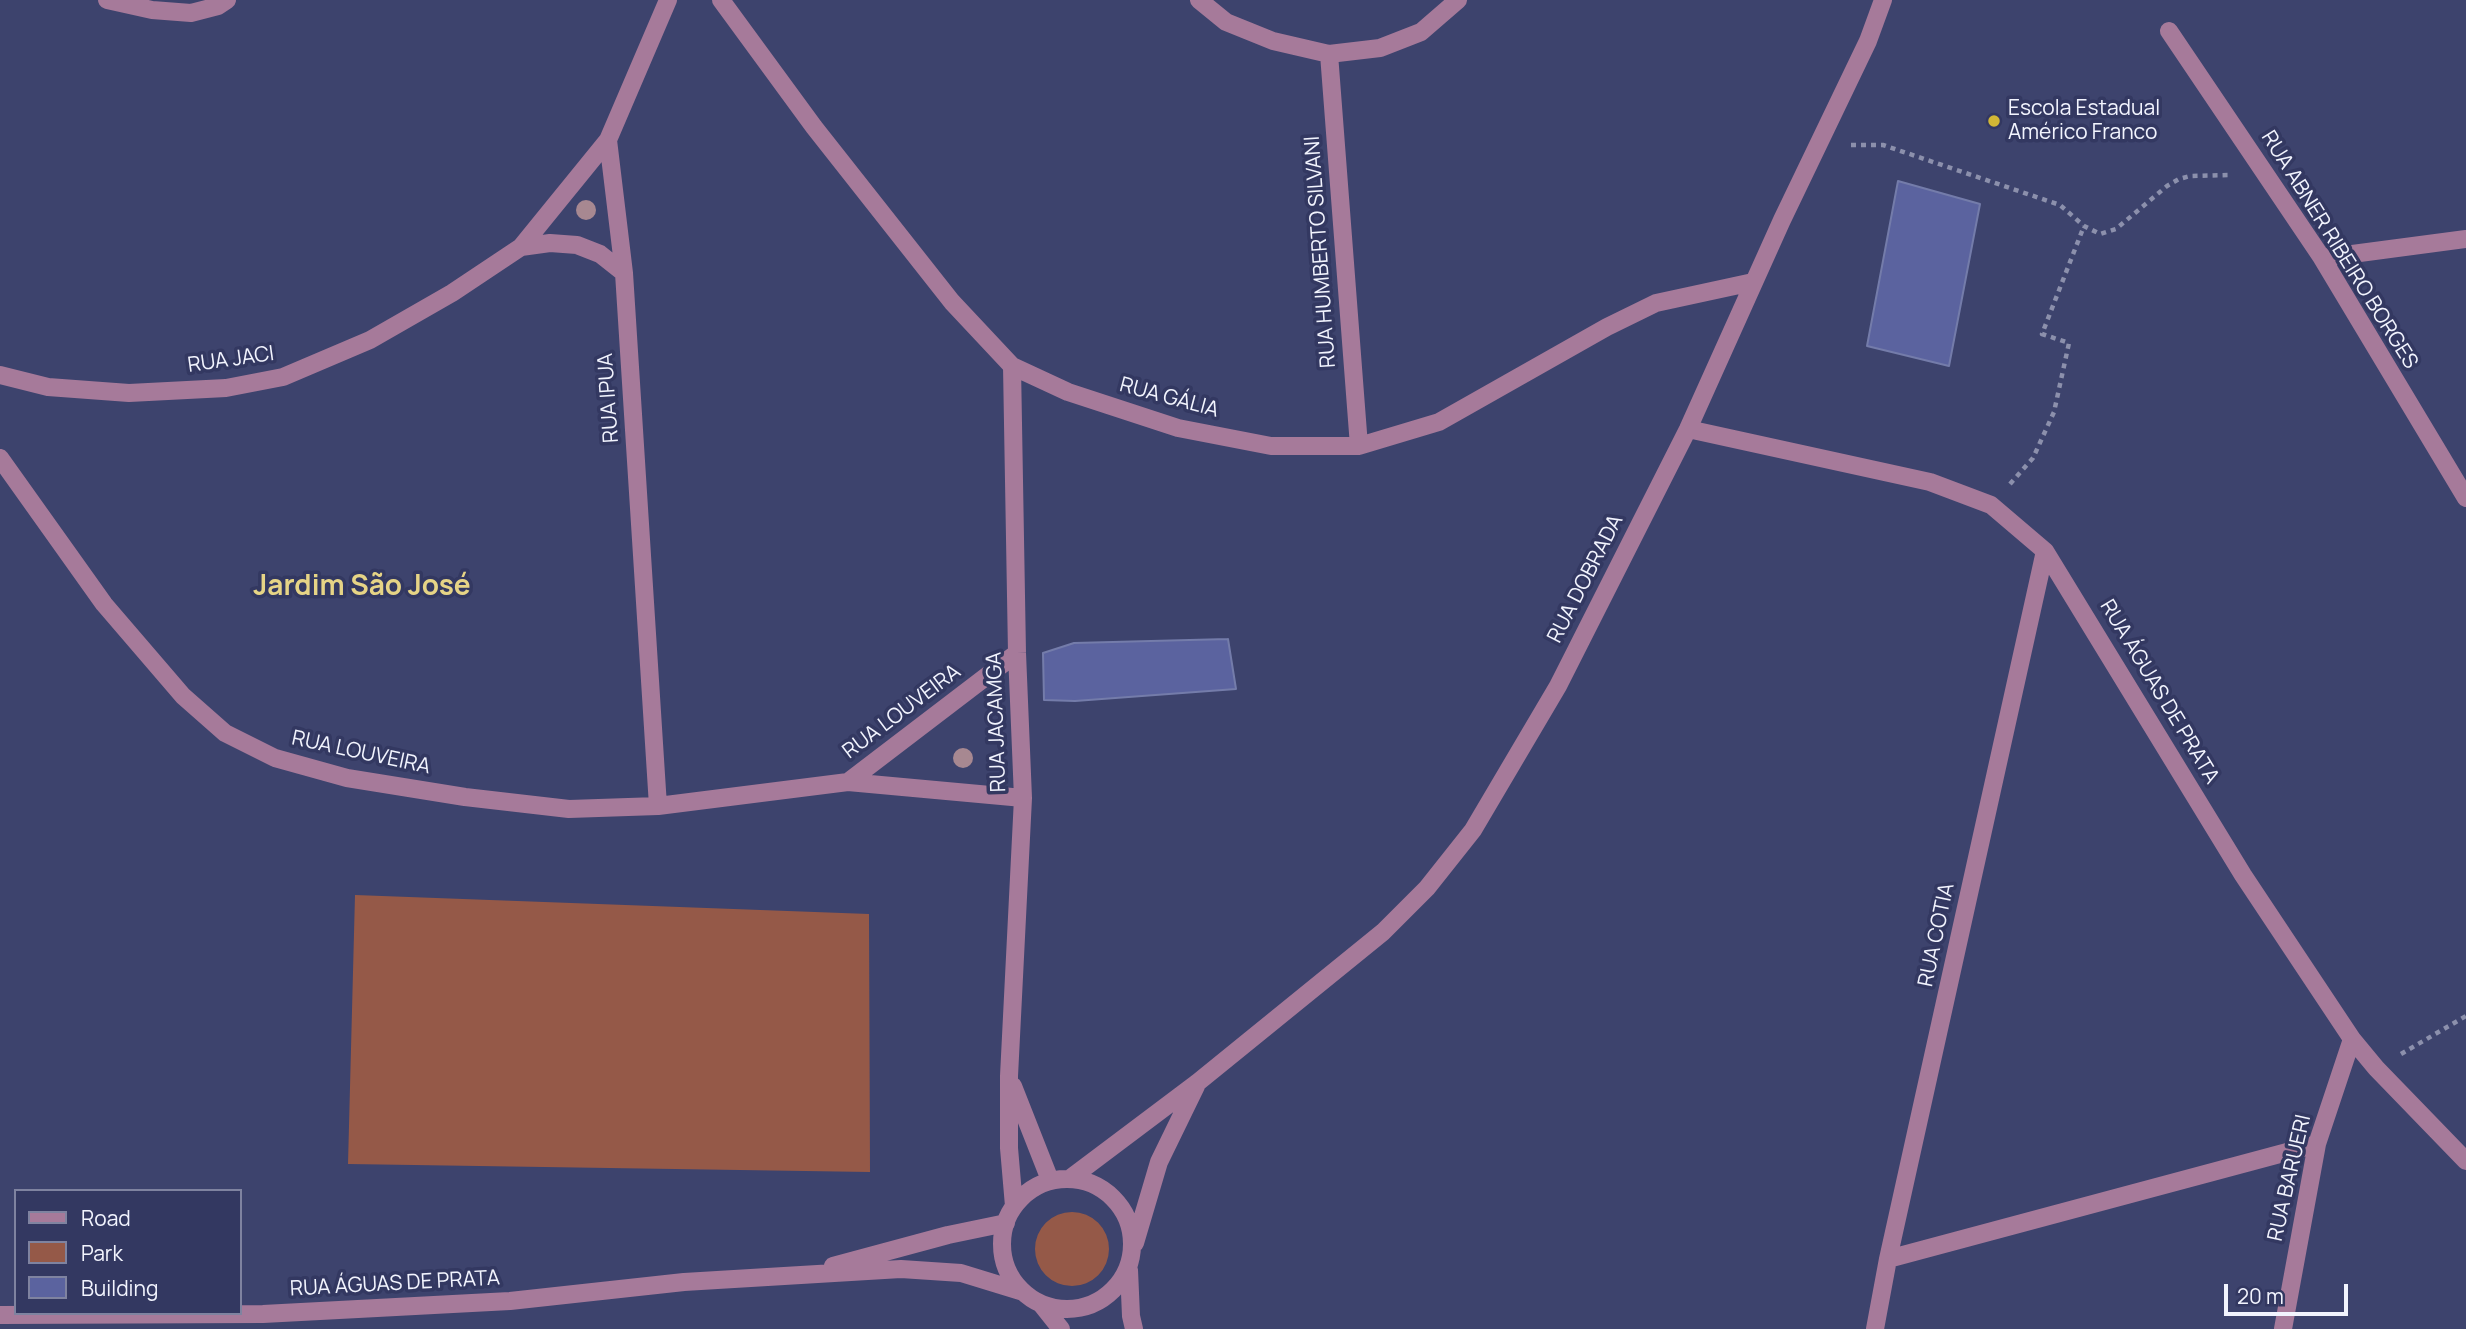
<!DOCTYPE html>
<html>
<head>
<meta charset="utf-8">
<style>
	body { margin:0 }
	#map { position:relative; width:2466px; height:1329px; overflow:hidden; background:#3d436d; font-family:Manrope,sans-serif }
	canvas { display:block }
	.legend { position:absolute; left:14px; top:1189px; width:228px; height:126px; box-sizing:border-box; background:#333861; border:2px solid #7f83a0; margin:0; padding:9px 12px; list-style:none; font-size:21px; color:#f2f4fe }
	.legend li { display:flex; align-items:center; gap:14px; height:35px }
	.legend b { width:35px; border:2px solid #7f83a0 }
	.scale { position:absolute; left:2224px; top:1284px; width:124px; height:32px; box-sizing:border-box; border:4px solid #f2f4fe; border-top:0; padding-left:9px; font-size:21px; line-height:24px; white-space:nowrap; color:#f2f4fe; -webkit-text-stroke:5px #333861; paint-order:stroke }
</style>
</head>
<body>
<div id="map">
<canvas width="2466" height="1329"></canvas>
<ul class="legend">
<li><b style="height:9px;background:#a67a9a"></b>Road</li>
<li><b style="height:19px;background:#955948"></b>Park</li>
<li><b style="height:19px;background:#5b639f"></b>Building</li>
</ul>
<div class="scale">20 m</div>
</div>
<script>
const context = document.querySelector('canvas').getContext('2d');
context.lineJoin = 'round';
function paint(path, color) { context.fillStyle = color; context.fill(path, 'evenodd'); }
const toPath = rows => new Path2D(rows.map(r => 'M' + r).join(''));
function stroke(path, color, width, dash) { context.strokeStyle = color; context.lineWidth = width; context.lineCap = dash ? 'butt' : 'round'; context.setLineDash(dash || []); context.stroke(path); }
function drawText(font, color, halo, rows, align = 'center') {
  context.font = font + ' Manrope,sans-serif'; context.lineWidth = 7; context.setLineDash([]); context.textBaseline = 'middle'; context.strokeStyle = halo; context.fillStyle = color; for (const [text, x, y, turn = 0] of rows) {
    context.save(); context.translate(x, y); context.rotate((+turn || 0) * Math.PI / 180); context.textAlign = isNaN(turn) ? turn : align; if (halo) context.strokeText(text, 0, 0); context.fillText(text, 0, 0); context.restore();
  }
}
paint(toPath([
	[355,895,869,914,870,1172,348,1164],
	'1035 1249a37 37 0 1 1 74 0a37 37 0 1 1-74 0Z'
]), '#955948');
const building = toPath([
	[1898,181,1980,204,1949,366,1867,346,1898,181],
	[1228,639,1236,689,1075,701,1044,700,1043,653,1074,643,1228,639]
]);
paint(building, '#5b639f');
stroke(building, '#747caa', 2);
stroke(toPath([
	[1851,145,1883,145,2060,205,2084,226,2100,234,2116,229,2167,186,2179,179,2190,176,2230,175],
	[2010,484,2033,458,2054,412,2069,343,2042,334,2084,226],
	[2401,1054,2466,1016]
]), '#8c90ac', 4.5, [5, 5]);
stroke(toPath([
	[107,0,152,10,191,13,218,6,227,0],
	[721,0,814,127,952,302,1012,366,1068,392,1178,428,1271,446,1359,446,1439,422,1607,327,1656,303,1753,282],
	[1199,0,1226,22,1273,41,1329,54,1380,48,1421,32,1458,0],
	[2169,31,2322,258,2466,498],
	[1329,54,1359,446],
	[521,247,550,243,577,245,600,254,624,273],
	[2322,258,2466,239],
	[1012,366,1017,653,1023,798,1009,1076,1009,1148,1014,1206],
	[0,375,48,387,129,393,226,388,283,377,370,340,452,293,521,247,608,140],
	[1688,429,1930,482,1991,505,2045,551,2243,875,2352,1039,2376,1068,2466,1161],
	[0,458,104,604,183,696,225,733,275,758,347,778,465,797,569,809,658,806,848,782,1023,798],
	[848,782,1017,653],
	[658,806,624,273,608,140,668,0],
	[1013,1086,1050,1180],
	[1072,1177,1197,1083,1383,932,1427,888,1473,830,1558,686,1688,429,1782,220,1868,41,1883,0],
	'1002 1244a65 65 0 1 1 130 0a65 65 0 1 1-130 0Z',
	[1135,1243,1159,1162,1196,1086],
	[1888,1259,2317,1144],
	[833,1266,948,1235,1006,1223],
	[1129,1270,1131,1316,1134,1329],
	[1041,1304,1061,1329],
	[0,1315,263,1314,510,1301,684,1282,901,1269,961,1273,1023,1292],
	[1875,1329,1888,1259,2045,551],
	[2283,1329,2317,1144,2352,1039]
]), '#a67a9a', 18);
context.fillStyle = '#a78891';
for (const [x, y] of [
	[586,210],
	[963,758]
]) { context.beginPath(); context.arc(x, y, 10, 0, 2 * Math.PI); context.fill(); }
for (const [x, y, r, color] of [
	[1994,121,7,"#d2b735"]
]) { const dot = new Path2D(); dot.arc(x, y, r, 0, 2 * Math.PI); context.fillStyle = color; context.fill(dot); stroke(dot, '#333861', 2.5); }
drawText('21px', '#f2f4fe', '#333861', [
	["Escola Estadual",2008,109],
	["Américo Franco",2008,133]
], 'left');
drawText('21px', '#f2f4fe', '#333861', [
	["RUA ABNER RIBEIRO BORGES",2339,250,58],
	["RUA HUMBERTO SILVANI",1321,252,-94],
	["RUA JACI",231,360,-8],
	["RUA IPUA",609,398,-94],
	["RUA GÁLIA",1169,398,15],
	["RUA DOBRADA",1586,579,-63],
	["RUA ÁGUAS DE PRATA",2159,692,59],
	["RUA LOUVEIRA",902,712,-37],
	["RUA JACAMGA",997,722,-92],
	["RUA LOUVEIRA",361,753,12],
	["RUA COTIA",1937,935,-78],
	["RUA BARUERI",2290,1178,-77],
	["RUA ÁGUAS DE PRATA",395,1284,-3]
]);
drawText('bold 28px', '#e6d486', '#333861', [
	["Jardim São José",362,587]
]);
</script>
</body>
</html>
